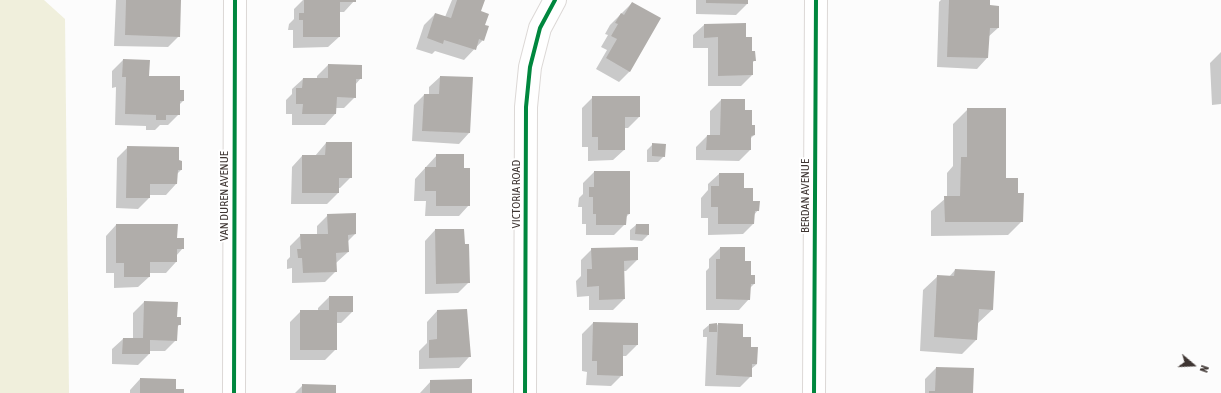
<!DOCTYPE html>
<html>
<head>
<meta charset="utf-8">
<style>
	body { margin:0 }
	#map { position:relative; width:1221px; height:393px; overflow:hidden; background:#fcfcfc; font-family:"Asap Condensed",sans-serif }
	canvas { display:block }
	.north { position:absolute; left:1173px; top:345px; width:40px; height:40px; -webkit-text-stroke:3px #fff; paint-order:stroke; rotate:109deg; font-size:11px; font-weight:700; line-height:16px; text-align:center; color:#3e3532 }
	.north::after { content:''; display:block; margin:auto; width:14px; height:18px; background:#3e3532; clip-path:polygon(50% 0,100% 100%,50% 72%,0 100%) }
</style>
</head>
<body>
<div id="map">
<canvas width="1221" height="393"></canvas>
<div class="north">N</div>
</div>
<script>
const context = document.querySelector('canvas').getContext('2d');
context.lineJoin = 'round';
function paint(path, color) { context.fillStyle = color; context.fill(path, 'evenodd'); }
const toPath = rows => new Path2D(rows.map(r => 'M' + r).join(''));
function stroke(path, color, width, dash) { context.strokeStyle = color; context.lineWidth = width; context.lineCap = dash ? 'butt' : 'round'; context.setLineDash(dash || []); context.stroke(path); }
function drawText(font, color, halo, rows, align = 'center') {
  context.font = font + ' "Asap Condensed",sans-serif'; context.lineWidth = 4; context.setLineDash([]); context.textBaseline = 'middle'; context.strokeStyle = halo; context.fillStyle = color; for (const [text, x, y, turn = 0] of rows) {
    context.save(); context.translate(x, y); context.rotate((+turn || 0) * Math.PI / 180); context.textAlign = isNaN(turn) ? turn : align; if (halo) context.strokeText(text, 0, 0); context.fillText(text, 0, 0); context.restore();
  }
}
paint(toPath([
	[0,0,44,0,65,19,69,393,0,393]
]), '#f0efdc');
paint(toPath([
	[116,0,180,0,179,36,168,47,114,46],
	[303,0,355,0,344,12,339,12,339,37,328,47,293,48,293,30,288,30,289,24,294,19,294,9],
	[452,0,483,0,480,12,484,25,483,40,464,60,435,51,432,54,416,49,424,25,435,14,445,17],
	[696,0,747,0,747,4,736,15,696,14],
	[941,0,989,0,989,6,998,28,988,37,987,58,977,69,937,67,939,2],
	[632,3,630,71,619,82,596,69,607,50,601,47,608,35,605,34,610,25],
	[704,25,745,38,755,60,752,63,752,75,741,86,708,86,708,48,693,48,693,35],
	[1221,52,1221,104,1212,105,1210,63],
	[123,60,148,77,178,91,183,91,183,101,179,105,179,114,168,125,160,125,155,130,146,130,146,126,115,125,116,87,112,88,112,71],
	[328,65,361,78,355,85,355,97,344,108,335,108,335,114,325,125,292,125,292,114,286,114,286,100,292,94,292,89,303,79,317,79,317,76],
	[440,77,469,133,459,144,412,141,414,105,424,95,429,95,429,87],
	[593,97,639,117,628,128,624,128,624,150,613,160,588,161,588,147,582,147,582,108],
	[721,100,744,111,754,135,750,139,750,150,739,161,696,160,696,147,707,136,710,136,710,111],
	[968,109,1005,179,1017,194,1022,221,1008,235,931,236,931,211,947,197,947,173,953,166,953,124],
	[326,143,351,177,340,188,338,188,338,193,327,204,291,204,292,167,302,156,315,156],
	[653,144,664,156,658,162,647,162,647,150],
	[128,147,178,161,181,170,177,174,176,184,166,195,149,195,149,198,138,209,116,208,117,158],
	[437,155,463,169,469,205,459,216,425,216,426,201,414,201,415,179],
	[594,172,629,214,626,217,625,224,614,235,586,235,586,224,582,224,582,207,578,207,579,198,583,194,583,183],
	[719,174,743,189,758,210,754,215,753,224,743,234,708,235,708,218,701,218,701,198,708,190,708,184],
	[328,215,355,234,348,241,348,252,336,263,336,271,325,282,292,283,292,268,287,269,287,260,290,257,290,246,301,235,317,235,317,226],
	[116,225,176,239,183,248,176,256,176,262,166,273,149,273,149,277,138,287,114,288,114,273,106,273,106,236],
	[636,225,648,225,648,235,642,241,630,240,630,230],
	[435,230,469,282,458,293,425,294,425,241],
	[720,248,744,248,744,262,754,284,750,288,749,299,739,310,706,310,706,271,709,268,709,259],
	[592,249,637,260,626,271,623,271,624,299,613,310,589,310,589,296,577,297,576,281,581,276,581,260],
	[955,270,994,272,992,310,977,324,976,340,962,354,920,351,923,290,938,276,949,277],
	[329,297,352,312,341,323,336,323,336,349,325,360,290,360,290,322,301,311,318,311,318,308],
	[144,302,180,324,176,328,176,340,165,351,149,351,149,354,138,365,112,364,112,349,123,339,133,339,133,313],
	[466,310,469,357,459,368,419,369,419,351,427,343,427,322,437,311],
	[593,323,637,345,626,356,622,356,622,375,611,386,586,385,587,372,582,371,582,334],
	[718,324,742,338,750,348,757,348,757,364,751,369,751,376,740,387,705,386,707,337,703,337,703,330,709,325,716,327],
	[936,368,972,393,925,393,925,379],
	[140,379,175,390,183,393,130,393,130,390],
	[431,381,471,393,420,393],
	[303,385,335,393,295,393]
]), '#0003');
paint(toPath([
	[126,0,181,0,180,37,125,35],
	[304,0,356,0,356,2,340,2,340,37,303,37,303,20,299,20,299,13,304,13],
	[457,0,485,0,481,11,489,14,485,25,489,26,484,41,479,39,476,50,444,40,443,44,427,38,435,13,451,18],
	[706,0,748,0,748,4,706,3],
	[949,0,990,0,990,5,999,6,999,28,990,28,988,58,947,57],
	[632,2,661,18,630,72,606,58,617,39,611,36,618,24,615,23,621,13,624,15],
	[746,23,746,37,752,37,752,51,755,51,756,61,753,61,753,75,718,76,718,37,704,38,704,24],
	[123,59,150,60,149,76,180,76,180,90,184,90,184,101,180,101,180,115,166,115,166,120,156,120,156,115,125,114,126,77,122,77],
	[328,64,362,65,362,79,356,79,356,98,337,97,336,114,302,114,303,104,296,104,296,88,302,88,303,78,328,78],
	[440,76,473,77,470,133,422,131,424,94,439,94],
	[592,96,640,96,640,117,625,117,625,150,598,150,598,137,592,137],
	[721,99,745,99,745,110,752,110,752,125,755,125,755,135,751,136,751,150,706,150,707,135,720,135],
	[967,108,1006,108,1006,178,1018,178,1018,193,1024,193,1023,222,945,222,944,196,960,196,961,157,967,157],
	[326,142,352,142,352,178,339,178,339,193,302,193,302,155,325,155],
	[652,143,666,144,665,157,652,156],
	[127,146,179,147,179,160,182,161,182,170,178,170,177,184,150,184,150,198,126,198],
	[436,154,464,154,464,168,470,168,470,206,436,206,436,191,425,191,425,167,436,167],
	[594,171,630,171,630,214,627,214,626,225,596,225,596,214,593,214,593,197,589,197,589,187,594,187],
	[719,173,744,173,744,188,753,188,753,201,760,201,759,211,755,211,754,224,718,224,718,207,711,207,711,186,719,186],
	[356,213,356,234,348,235,349,252,336,253,337,272,303,273,302,258,298,258,297,249,301,249,300,234,328,234,327,214],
	[116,224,178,224,177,238,184,238,184,249,177,249,177,262,150,262,150,277,124,277,124,263,116,263],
	[636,224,649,224,649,235,635,234],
	[435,229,464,229,465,244,469,244,470,283,436,284],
	[638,247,638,260,624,261,625,299,599,300,599,286,587,287,587,269,592,269,591,248],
	[720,247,745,247,745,261,751,261,751,275,755,275,755,284,751,284,750,300,716,299,716,259,720,259],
	[955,269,995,271,993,310,979,309,977,340,934,337,937,275,954,276],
	[329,296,353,296,353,312,337,312,337,350,300,350,300,310,329,310],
	[144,301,178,302,177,317,181,317,181,325,178,325,177,341,150,340,150,354,122,354,123,338,143,338],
	[467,309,471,357,429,358,429,340,437,339,437,310],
	[593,322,638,323,638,345,623,345,623,376,597,375,597,361,592,361],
	[717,323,717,332,709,332,709,324],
	[718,323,743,324,743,337,751,337,751,347,758,347,757,364,752,364,752,377,716,375],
	[936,367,974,368,973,393,929,393,929,391,935,391],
	[140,378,176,379,176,389,184,389,184,393,140,393],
	[472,379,472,393,430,393,430,380],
	[302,384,336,385,336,393,302,393]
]), '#b0adaa');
const minor = toPath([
	[234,393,235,0],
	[525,393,526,107,530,67,540,28,555,0],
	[814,393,816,0]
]);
stroke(minor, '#dcd8d6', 24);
stroke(minor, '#fff', 22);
stroke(toPath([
	[234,393,235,0],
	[525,393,526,107,530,67,540,28,555,0],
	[814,393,816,0]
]), '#00873e', 4);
drawText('12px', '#3e3532', '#fff', [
	["VICTORIA ROAD",516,194,-90],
	["VAN DUREN AVENUE",224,196,-90],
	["BERDAN AVENUE",805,196,-90]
]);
</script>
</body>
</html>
